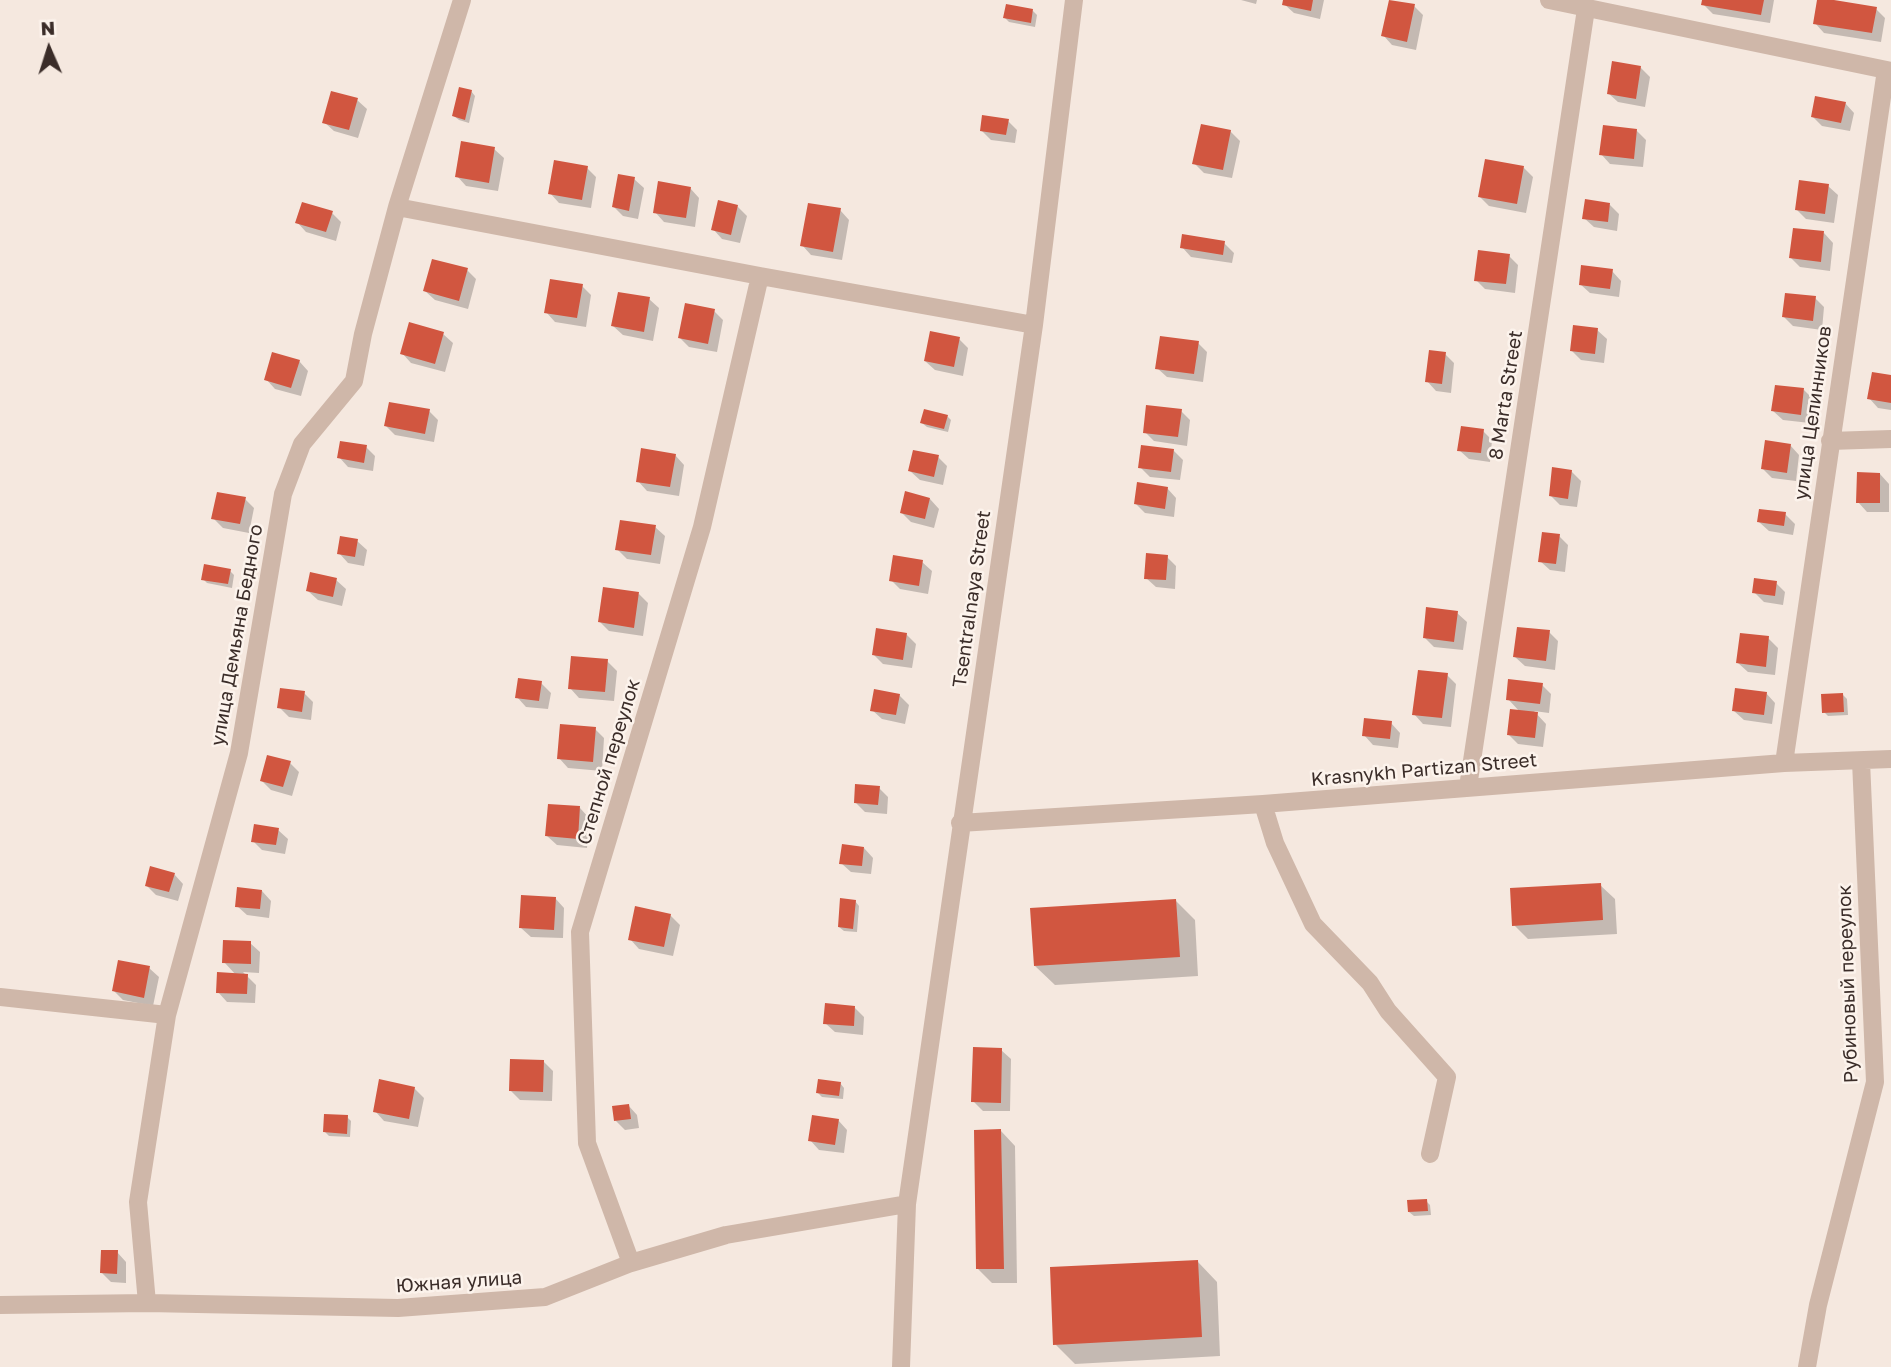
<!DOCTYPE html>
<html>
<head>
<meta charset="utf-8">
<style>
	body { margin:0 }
	#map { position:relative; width:1891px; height:1367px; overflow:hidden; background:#f5e8df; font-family:"Golos Text",sans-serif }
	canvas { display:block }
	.north { position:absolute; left:14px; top:14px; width:70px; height:70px; -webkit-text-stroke:5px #fcf3ec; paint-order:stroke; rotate:357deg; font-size:19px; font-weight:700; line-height:28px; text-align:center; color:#3b2d29 }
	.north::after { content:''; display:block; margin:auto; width:24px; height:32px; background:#3b2d29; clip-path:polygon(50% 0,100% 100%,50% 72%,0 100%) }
</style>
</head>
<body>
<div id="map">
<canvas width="1891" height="1367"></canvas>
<div class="north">N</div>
</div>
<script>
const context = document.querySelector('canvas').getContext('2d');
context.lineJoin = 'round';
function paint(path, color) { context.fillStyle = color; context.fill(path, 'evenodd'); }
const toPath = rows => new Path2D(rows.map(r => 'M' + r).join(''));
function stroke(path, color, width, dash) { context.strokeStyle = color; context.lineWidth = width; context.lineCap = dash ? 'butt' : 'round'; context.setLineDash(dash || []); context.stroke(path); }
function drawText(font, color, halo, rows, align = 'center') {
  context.font = font + ' "Golos Text",sans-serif'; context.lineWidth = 5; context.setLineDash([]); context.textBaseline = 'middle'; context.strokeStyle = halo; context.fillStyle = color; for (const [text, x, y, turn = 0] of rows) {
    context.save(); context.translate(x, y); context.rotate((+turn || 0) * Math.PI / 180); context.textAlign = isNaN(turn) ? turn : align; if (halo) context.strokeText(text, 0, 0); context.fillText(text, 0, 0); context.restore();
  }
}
paint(toPath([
	[1241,0,1257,0,1256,4],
	[1285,0,1324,0,1320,19,1294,13,1284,4],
	[1704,0,1774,0,1770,23,1713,14,1703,4],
	[1819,0,1876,9,1885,18,1881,42,1824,33,1815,23],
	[1414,6,1423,15,1416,50,1392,45,1383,35],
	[1033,11,1037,15,1035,27,1009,22,1005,18],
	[1640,67,1650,77,1645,107,1618,102,1608,93],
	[471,91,475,96,469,123,459,120,454,116],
	[357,100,367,109,358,138,334,131,324,122],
	[1845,103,1854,113,1850,131,1822,126,1813,117],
	[1008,121,1017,130,1015,143,991,140,982,131],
	[1636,130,1646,140,1643,167,1610,164,1601,154],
	[1230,131,1240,141,1232,178,1204,173,1194,163],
	[494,149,504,158,498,191,466,186,457,176],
	[1523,167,1533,177,1526,213,1489,206,1480,197],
	[587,168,596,177,591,208,559,203,550,193],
	[634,179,644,188,638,219,623,216,614,207],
	[1828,186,1838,195,1834,223,1806,219,1797,210],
	[690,188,699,198,695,227,664,222,655,212],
	[1610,205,1619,214,1617,231,1594,227,1584,218],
	[737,206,747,216,740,243,722,239,713,229],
	[840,210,849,220,842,260,811,255,802,245],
	[332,213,341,222,336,241,306,232,297,222],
	[1824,233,1833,243,1830,271,1800,267,1791,258],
	[1224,243,1234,253,1232,263,1191,257,1182,247],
	[1509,256,1518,265,1515,293,1485,289,1476,280],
	[467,270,476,279,468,309,435,300,425,291],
	[1612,271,1621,281,1619,297,1590,293,1580,284],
	[582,286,591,295,586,327,555,322,546,312],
	[1815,298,1824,307,1822,330,1793,326,1784,317],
	[649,299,659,308,653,341,623,335,613,326],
	[714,311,723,320,717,352,689,347,680,338],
	[1597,330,1607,339,1604,363,1581,360,1572,351],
	[443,334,453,343,445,372,411,363,402,353],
	[959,339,968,348,963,376,935,370,925,361],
	[1198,343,1207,352,1203,382,1167,377,1157,368],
	[1445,354,1454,363,1451,393,1436,391,1427,381],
	[299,361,308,371,301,396,275,389,266,379],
	[1891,377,1891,410,1878,408,1869,398],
	[1804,390,1813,399,1810,423,1783,420,1773,411],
	[429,411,438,420,434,442,395,435,386,426],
	[1181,411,1190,420,1187,446,1154,441,1145,432],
	[947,416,951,420,948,432,927,427,922,423],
	[1483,431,1492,440,1490,462,1469,459,1459,450],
	[1790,445,1799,455,1796,481,1772,478,1763,469],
	[366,447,375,456,373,471,348,467,339,457],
	[1173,450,1183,460,1180,480,1150,477,1140,467],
	[675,455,684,465,679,496,647,491,638,481],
	[938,457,947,466,943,485,920,480,910,471],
	[1571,471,1581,481,1577,507,1560,505,1551,496],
	[1880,474,1889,484,1889,512,1867,512,1858,502],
	[1167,488,1176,498,1174,517,1145,513,1136,504],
	[245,499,254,508,249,533,223,528,213,518],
	[930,499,939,509,934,528,911,522,902,513],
	[1785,514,1795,524,1793,535,1769,531,1759,522],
	[655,527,665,536,660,564,627,559,617,549],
	[1559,536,1568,545,1565,572,1550,570,1540,561],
	[357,541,367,550,364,566,348,563,339,553],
	[1167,557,1176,566,1175,589,1156,587,1146,578],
	[922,562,932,571,928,594,900,589,891,580],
	[230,571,234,575,232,588,207,583,203,579],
	[336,580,346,589,342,606,318,600,308,591],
	[1776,583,1785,592,1783,605,1764,602,1754,592],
	[639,594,648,603,643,636,609,631,600,622],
	[1457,613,1467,622,1463,650,1434,647,1424,637],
	[1549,632,1558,641,1555,670,1525,666,1515,657],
	[906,634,916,644,912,668,883,664,874,655],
	[1768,638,1778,648,1775,675,1748,672,1738,663],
	[607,661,617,671,614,701,579,698,570,688],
	[1447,675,1456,684,1451,727,1423,724,1414,714],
	[541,683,551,693,548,709,526,707,517,697],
	[1542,685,1551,694,1549,713,1534,711,1546,724,1543,747,1518,744,1508,734,1520,712,1508,699],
	[304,693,313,702,311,720,289,717,279,707],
	[1766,693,1775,703,1772,724,1744,720,1734,711],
	[899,695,909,705,905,724,882,719,872,710],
	[1843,695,1847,699,1848,715,1828,716,1824,712],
	[1391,723,1400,733,1398,748,1373,745,1364,735],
	[595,729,604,738,602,771,568,768,559,758],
	[290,763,299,772,292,796,271,790,261,780],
	[879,788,888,797,887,814,865,812,856,803],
	[580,808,589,818,587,848,557,845,547,836],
	[278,830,288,839,285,854,262,850,253,841],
	[864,848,873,858,871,874,851,872,841,863],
	[174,874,183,884,178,901,156,895,146,885],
	[1600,885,1615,899,1617,934,1528,939,1514,925],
	[262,891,271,901,269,918,247,915,237,906],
	[555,898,564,908,563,938,531,937,521,928],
	[1175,900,1195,920,1198,976,1055,985,1035,966],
	[855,901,859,906,857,932,844,931,839,927],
	[670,915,680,925,673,956,639,949,630,939],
	[250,943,260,952,259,973,243,972,256,985,255,1003,227,1002,218,992,236,975,224,962],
	[149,968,159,977,153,1006,123,1000,114,991],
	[855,1008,864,1017,863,1035,835,1032,825,1023],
	[1001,1050,1011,1059,1010,1111,983,1111,973,1101],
	[543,1061,553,1071,552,1101,520,1100,511,1091],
	[840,1083,844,1088,843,1099,822,1097,817,1092],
	[414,1088,424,1098,418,1127,384,1121,375,1111],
	[628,1105,637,1115,639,1128,625,1130,615,1120],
	[347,1117,351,1121,350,1137,329,1136,325,1132],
	[838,1120,847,1130,844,1153,819,1150,810,1140],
	[1001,1131,1015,1146,1017,1283,992,1283,978,1269],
	[1426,1201,1430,1205,1431,1215,1414,1216,1409,1212],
	[117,1252,126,1262,126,1283,111,1282,102,1273],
	[1198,1262,1217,1282,1220,1356,1075,1364,1055,1344]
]), '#0003');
paint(toPath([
	[1283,0,1313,0,1311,11,1282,5],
	[1389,0,1415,4,1407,42,1381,36],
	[1702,0,1764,0,1761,15,1701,5],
	[1817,0,1834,0,1877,7,1872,33,1813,24],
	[1006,4,1033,9,1031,23,1003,18],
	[1612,61,1641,66,1636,99,1607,94],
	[459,87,472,90,465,120,452,116],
	[331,91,358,98,349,130,322,123],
	[1815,96,1846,102,1841,123,1811,117],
	[982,115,1009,119,1006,135,980,131],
	[1201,124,1231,130,1223,170,1192,164],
	[1603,125,1637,129,1634,159,1599,155],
	[461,141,495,147,489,183,455,177],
	[1485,159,1524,166,1517,204,1478,197],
	[554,160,588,166,582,200,548,194],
	[618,174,635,177,629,211,612,207],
	[1799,180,1829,184,1825,214,1795,210],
	[658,181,691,187,686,218,653,213],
	[1585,199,1610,203,1608,222,1582,219],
	[718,200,738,205,731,235,711,230],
	[302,202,333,211,326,232,295,223],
	[808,203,841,208,833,252,800,246],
	[1793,228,1824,231,1821,262,1789,258],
	[1182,234,1225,241,1223,255,1180,248],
	[1478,250,1510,254,1506,284,1474,281],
	[432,259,468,268,459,301,423,291],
	[1581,265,1613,269,1610,289,1579,285],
	[550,279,583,284,577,318,544,313],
	[618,292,650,297,644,332,611,326],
	[1785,293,1816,296,1813,321,1782,317],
	[685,303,715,309,708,344,678,338],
	[409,322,444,332,435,364,400,354],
	[1573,325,1598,328,1595,354,1570,351],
	[930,331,960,337,954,367,924,361],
	[1160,336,1199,341,1194,374,1155,369],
	[1429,350,1446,352,1442,384,1425,382],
	[272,352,300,360,291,388,264,380],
	[1872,372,1891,375,1891,403,1867,399],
	[1775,385,1804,388,1801,415,1771,411],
	[389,402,430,409,425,434,384,426],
	[1146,405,1182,409,1178,437,1143,433],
	[924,409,948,415,944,429,920,423],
	[1461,426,1484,429,1481,453,1457,451],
	[1765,440,1791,444,1787,473,1761,469],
	[340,441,367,445,364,463,337,458],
	[1141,445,1174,449,1171,472,1138,468],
	[641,448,676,454,670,487,636,482],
	[913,450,939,455,934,477,908,471],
	[1552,467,1572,470,1568,499,1549,496],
	[1857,472,1880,473,1880,503,1856,503],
	[1137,482,1168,487,1165,509,1134,504],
	[905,491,930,498,925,519,900,513],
	[217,492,246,497,240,524,211,519],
	[1759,509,1786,512,1784,526,1757,522],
	[620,520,656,525,651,555,615,550],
	[1542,532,1560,534,1556,564,1538,562],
	[340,536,358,539,355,557,337,554],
	[1146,553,1168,555,1166,580,1144,579],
	[893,555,923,560,919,586,889,581],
	[204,564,231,569,228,584,201,580],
	[310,572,337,578,333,597,306,591],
	[1754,578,1777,581,1775,596,1752,593],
	[603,587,639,592,634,628,598,622],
	[1426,607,1458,611,1454,642,1423,638],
	[1517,627,1550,630,1546,661,1513,657],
	[876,628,907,633,903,660,872,655],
	[1740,633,1769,636,1766,667,1736,663],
	[571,656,608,659,605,692,568,689],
	[1418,670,1448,673,1442,718,1412,715],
	[518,678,542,681,539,701,515,698],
	[1508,679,1543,683,1540,704,1506,700],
	[280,688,305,691,302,712,277,708],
	[1735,688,1767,692,1764,715,1732,711],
	[874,689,900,694,896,715,870,711],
	[1843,693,1844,712,1822,713,1821,694],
	[1510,709,1538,712,1535,738,1507,735],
	[1364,718,1392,721,1390,739,1362,736],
	[560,724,596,727,593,762,557,759],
	[267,755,291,761,283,787,260,781],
	[855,784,880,786,878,805,854,803],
	[548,804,580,806,578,839,545,836],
	[254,824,279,828,276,845,251,842],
	[842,844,864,847,862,866,839,864],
	[150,866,175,873,169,892,145,886],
	[1601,883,1603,920,1512,926,1510,888],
	[237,887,262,890,260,909,235,907],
	[521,895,556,897,554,930,519,928],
	[840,898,856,900,853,929,838,927],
	[1176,899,1180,957,1034,966,1030,908],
	[635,906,671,914,664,947,628,940],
	[223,940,251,941,251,964,222,963],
	[118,960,150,966,144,998,112,991],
	[217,972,248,974,247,994,216,993],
	[825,1003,855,1006,854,1026,823,1024],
	[973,1047,1002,1048,1001,1103,971,1102],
	[510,1059,544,1060,543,1092,509,1091],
	[379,1079,415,1087,409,1119,373,1112],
	[818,1079,841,1082,839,1096,816,1093],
	[629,1104,631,1119,614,1121,612,1106],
	[324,1114,348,1115,347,1134,323,1132],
	[812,1115,839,1119,835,1145,808,1141],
	[1001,1129,1004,1269,976,1269,974,1130],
	[1427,1199,1428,1211,1408,1212,1407,1200],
	[101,1250,118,1250,117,1274,100,1273],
	[1198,1260,1202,1337,1053,1345,1050,1267]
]), '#d15640');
stroke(toPath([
	[1549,0,1891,71],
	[397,207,760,276,1034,325],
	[1830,441,1891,439],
	[1784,763,1886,70],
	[1468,787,1586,9],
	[1263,804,1275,843,1313,924,1370,983,1388,1011,1447,1077,1430,1154],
	[960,823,1263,804,1784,763,1891,759],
	[0,997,167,1015],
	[631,1263,587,1143,580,932,702,527,760,276],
	[147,1303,138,1202,167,1015,239,753,283,494,302,444,354,381,363,334,397,207,462,0],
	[0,1305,147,1303,398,1308,545,1297,631,1263,726,1235,907,1204],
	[901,1367,907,1204,1034,325,1074,0],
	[1807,1367,1818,1305,1875,1082,1861,761]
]), '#cfb7a9', 18);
drawText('19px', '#3b2d29', '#fcf3ec', [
	["8 Marta Street",1506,395,-81],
	["улица Целинников",1813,413,-82],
	["Tsentralnaya Street",972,599,-82],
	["улица Демьяна Бедного",237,635,-80],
	["Степной переулок",609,762,-73],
	["Krasnykh Partizan Street",1424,770,-5],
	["Рубиновый переулок",1848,984,-92],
	["Южная улица",459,1282,-4]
]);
</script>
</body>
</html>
